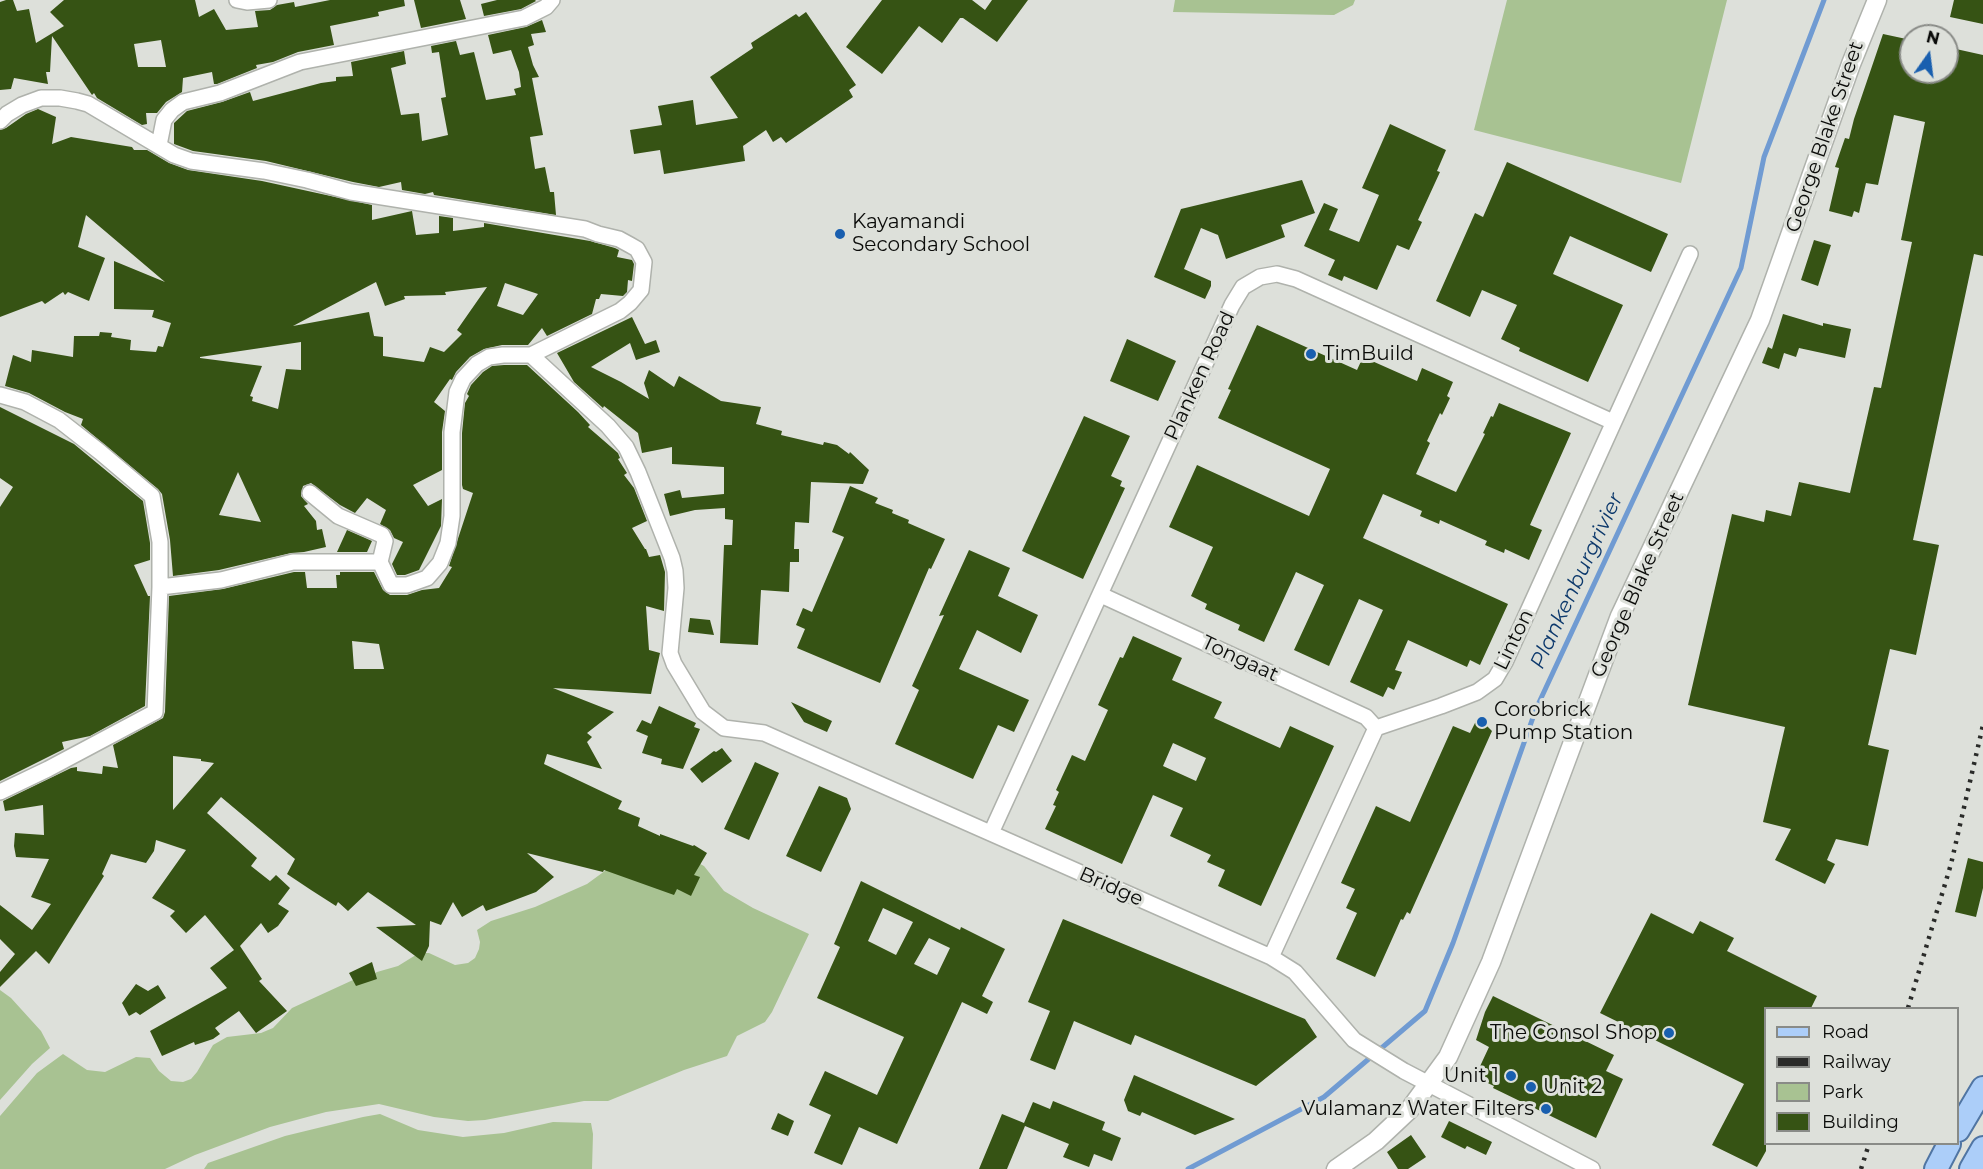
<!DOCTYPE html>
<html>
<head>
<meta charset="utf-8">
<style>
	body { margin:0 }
	#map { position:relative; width:1983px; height:1169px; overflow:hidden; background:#dde0da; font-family:Montserrat,sans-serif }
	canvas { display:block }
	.legend { position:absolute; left:1764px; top:1007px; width:195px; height:138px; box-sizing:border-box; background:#dde0da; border:2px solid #898b87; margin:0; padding:8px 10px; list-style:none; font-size:18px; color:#0b0c0a }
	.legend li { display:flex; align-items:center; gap:12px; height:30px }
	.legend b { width:30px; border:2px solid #898b87 }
	.north { position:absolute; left:1899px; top:24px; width:60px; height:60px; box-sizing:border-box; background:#dde0da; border:2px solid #898b87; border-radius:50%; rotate:14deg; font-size:16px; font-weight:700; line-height:24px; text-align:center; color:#0b0c0a }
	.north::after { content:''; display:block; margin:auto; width:21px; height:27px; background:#195faf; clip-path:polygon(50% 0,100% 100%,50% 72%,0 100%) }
</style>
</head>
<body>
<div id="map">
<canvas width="1983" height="1169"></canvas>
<ul class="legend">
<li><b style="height:8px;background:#accef9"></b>Road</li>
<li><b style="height:8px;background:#2a2b29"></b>Railway</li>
<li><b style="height:16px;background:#a8c292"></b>Park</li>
<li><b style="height:16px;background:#365314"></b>Building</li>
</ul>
<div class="north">N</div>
</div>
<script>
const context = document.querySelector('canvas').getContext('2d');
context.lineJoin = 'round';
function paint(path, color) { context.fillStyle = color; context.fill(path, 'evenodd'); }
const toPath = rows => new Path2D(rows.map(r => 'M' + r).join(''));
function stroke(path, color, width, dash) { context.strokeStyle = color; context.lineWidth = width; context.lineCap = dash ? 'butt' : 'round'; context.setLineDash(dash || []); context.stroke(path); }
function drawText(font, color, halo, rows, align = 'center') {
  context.font = font + ' Montserrat,sans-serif'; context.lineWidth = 6; context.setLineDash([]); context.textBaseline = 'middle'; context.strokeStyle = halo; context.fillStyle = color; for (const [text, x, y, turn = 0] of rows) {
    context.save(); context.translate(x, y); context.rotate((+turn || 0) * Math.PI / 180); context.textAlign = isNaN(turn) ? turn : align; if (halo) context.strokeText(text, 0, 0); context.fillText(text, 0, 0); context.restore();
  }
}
paint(toPath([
	[1175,0,1355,0,1353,5,1334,15,1173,12],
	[1507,0,1727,0,1681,183,1474,130],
	[683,855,704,866,724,891,753,908,809,934,772,1012,765,1022,737,1036,727,1056,684,1070,608,1101,584,1101,485,1120,468,1121,434,1117,379,1104,326,1112,270,1127,195,1155,165,1169,0,1169,0,1116,37,1073,63,1054,87,1070,105,1072,136,1057,150,1058,159,1071,171,1081,183,1082,191,1079,197,1072,213,1045,227,1037,261,1033,273,1028,292,1008,353,980,370,976,377,972,398,966,419,953,429,953,455,965,468,963,475,958,479,949,480,942,477,930,491,921,535,907,587,884,624,857],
	[0,990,11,998,41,1031,50,1048,32,1064,0,1100],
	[380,1114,418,1130,463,1137,504,1133,553,1122,591,1123,593,1134,592,1169,204,1169,208,1163,285,1136,363,1117]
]), '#a8c292');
stroke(toPath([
	[1188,1169,1324,1097,1425,1011,1453,943,1536,709,1741,268,1764,157,1824,0]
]), '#709bd2', 5);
paint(toPath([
	[6,0,13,0,17,11,29,9,36,43,64,26,50,12,64,0,195,0,199,17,214,9,226,30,258,27,255,11,270,10,277,5,294,2,295,7,330,0,404,0,405,6,378,12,379,16,330,26,334,45,298,52,273,62,256,65,257,68,217,84,214,84,212,72,183,78,182,92,166,102,157,113,146,113,147,124,142,125,97,98,94,93,92,95,52,36,50,72,46,72,48,84,14,78,11,89,0,90,0,2],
	[161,40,166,67,138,67,134,44],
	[414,0,460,0,466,19,421,28],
	[497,0,535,0,536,1,521,9,484,16,481,4],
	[882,0,972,0,985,10,992,0,1028,0,997,42,963,18,960,18,942,43,919,26,882,74,846,47],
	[1954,0,1983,0,1983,24,1950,17],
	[806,12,856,85,849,90,853,97,786,143,781,137,773,142,766,130,743,146,745,161,664,174,660,150,634,154,630,130,662,125,658,106,693,100,696,125,738,118,710,77,753,48,751,43,796,14,799,17],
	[542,20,546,32,531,34,534,45,528,47,533,65,539,77,532,78,543,135,530,137,535,169,545,167,550,192,554,192,556,215,434,195,433,192,425,194,402,190,401,182,379,187,353,182,266,161,193,151,174,144,174,123,187,111,222,102,250,92,253,101,321,83,336,81,336,77,353,76,351,62,404,51,406,64,391,68,401,115,419,113,422,141,448,135,441,98,446,97,439,52,432,53,431,46,456,41,460,55,474,52,486,100,516,95,514,89,521,87,519,72,511,50,493,54,488,35,526,27],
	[1883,34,1911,40,1911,72,1947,72,1947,47,1983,55,1983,256,1974,254,1913,540,1939,545,1916,655,1890,649,1868,745,1889,750,1868,846,1836,839,1827,860,1835,864,1825,884,1775,860,1791,829,1763,822,1785,727,1688,705,1732,514,1764,522,1766,510,1791,516,1799,482,1850,493,1874,387,1881,388,1912,242,1901,240,1925,122,1894,115,1878,185,1866,183,1859,213,1854,211,1852,217,1829,211,1839,168,1835,167,1845,138,1849,139,1854,119],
	[38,109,56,117,52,144,71,137,132,147,134,150,147,150,169,163,188,170,262,181,372,205,372,220,412,211,416,235,439,233,439,216,453,218,453,231,484,227,484,223,590,241,615,248,619,250,617,257,632,260,634,264,632,281,628,280,627,292,623,296,601,294,599,299,596,299,592,314,547,336,542,328,528,345,502,345,484,349,470,357,456,372,452,380,450,379,434,402,445,411,442,432,442,470,413,485,428,506,442,499,441,526,419,570,405,575,397,575,392,564,403,542,394,538,390,530,380,524,386,510,367,498,355,513,340,505,311,483,303,486,301,496,308,504,304,506,316,521,317,530,322,529,326,547,304,552,291,553,219,570,173,576,170,540,162,494,158,489,81,425,83,419,65,412,29,393,5,386,13,355,31,362,32,350,73,357,74,336,99,336,100,332,112,333,111,337,131,340,130,350,156,352,158,346,163,347,171,323,152,317,154,310,114,309,114,261,165,282,86,215,78,247,105,258,89,301,68,292,65,295,63,292,45,304,42,301,0,317,0,130,6,128,26,114],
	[376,282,385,306,405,299,404,296,446,295,445,292,487,287,457,330,462,334,444,352,430,347,424,362,383,356,383,337,374,336,369,312,293,326],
	[505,283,538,294,523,315,497,306],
	[301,342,301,370,286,369,278,409,252,401,253,397,250,396,262,366,200,358,200,357],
	[238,472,261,522,219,515],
	[1390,124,1446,150,1437,171,1440,172,1418,220,1422,222,1409,250,1397,245,1377,290,1344,276,1342,281,1328,275,1335,260,1304,246,1324,203,1338,209,1329,230,1359,242,1379,195,1362,188],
	[1507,162,1668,234,1651,272,1570,236,1553,274,1623,305,1588,382,1519,351,1520,348,1501,339,1517,305,1482,290,1470,317,1436,301,1475,213,1483,217],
	[1302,180,1315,213,1281,225,1285,237,1226,259,1218,235,1201,228,1184,269,1211,281,1211,286,1205,299,1154,277,1181,209],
	[1814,240,1831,245,1818,286,1801,280],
	[1783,314,1823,326,1823,323,1851,329,1845,358,1799,348,1796,357,1784,353,1779,369,1762,363,1768,347,1772,349],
	[632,317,645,344,656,340,660,352,636,360,630,343,591,367,621,382,649,399,644,383,649,370,674,387,679,376,721,401,761,407,756,424,782,431,781,435,823,445,824,442,837,445,849,454,850,452,869,470,863,484,811,482,809,523,795,522,794,549,799,549,799,562,790,562,789,592,761,590,758,645,720,643,724,545,732,545,733,520,725,519,725,508,695,510,670,516,664,494,680,490,682,498,724,494,724,467,672,464,672,447,642,453,638,433,604,406,603,408,574,382,557,353],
	[1257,325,1357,370,1363,357,1417,381,1422,368,1453,382,1447,396,1450,398,1442,415,1440,413,1427,441,1430,443,1416,474,1456,492,1485,434,1483,433,1491,416,1493,417,1499,403,1571,433,1530,525,1542,530,1529,560,1505,549,1504,553,1485,545,1487,541,1440,520,1439,524,1420,516,1422,511,1383,494,1363,538,1508,604,1480,665,1470,660,1467,667,1408,640,1395,670,1402,672,1394,690,1388,687,1383,697,1350,682,1383,610,1359,599,1329,666,1294,650,1324,585,1296,572,1264,642,1238,630,1240,625,1205,609,1207,604,1191,596,1213,547,1169,527,1197,465,1309,516,1330,469,1218,418,1231,390,1228,389],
	[1127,339,1176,361,1158,401,1110,381],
	[504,365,527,365,578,412,590,425,588,427,618,453,620,458,618,459,627,473,624,475,634,488,647,521,632,528,645,549,646,549,649,557,660,555,665,572,664,611,646,606,649,650,660,653,651,694,553,688,614,712,587,733,592,737,587,742,602,769,547,754,544,764,622,801,618,809,640,818,638,826,660,836,660,834,693,846,694,845,707,853,694,875,700,877,691,896,677,889,674,895,604,870,603,872,527,853,554,877,536,892,486,911,483,905,462,917,453,902,441,925,430,921,429,946,422,961,376,927,416,925,368,892,348,911,338,902,336,906,311,890,287,874,295,859,221,797,207,813,257,858,251,866,270,881,276,875,290,888,278,904,289,911,278,926,268,933,261,923,240,946,262,979,259,981,287,1011,256,1033,239,1011,215,1028,220,1034,213,1039,195,1045,194,1042,162,1056,150,1031,227,988,210,968,234,950,205,915,186,933,170,916,175,911,152,898,186,850,156,840,154,851,146,863,111,854,102,874,104,876,49,964,36,951,0,987,0,972,15,954,0,939,0,905,32,930,51,904,31,897,49,859,16,857,14,846,15,833,44,835,43,805,5,811,3,801,71,768,77,767,77,771,102,774,103,766,118,768,113,745,163,718,165,712,169,596,223,589,294,572,305,572,307,588,337,588,336,575,340,575,340,572,374,572,383,590,390,595,407,595,422,590,439,588,452,567,449,566,473,493,463,489,462,485,462,433,465,403,469,396,467,394,471,385,483,372,492,366],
	[352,641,379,644,384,669,354,669],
	[173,756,201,759,201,761,214,763,173,810],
	[0,407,74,444,143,501,150,543,150,560,134,565,148,596,150,596,145,706,90,736,62,742,64,749,0,781,0,507,13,487,0,478],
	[1084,416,1130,436,1111,476,1122,481,1120,486,1125,488,1083,579,1022,551],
	[850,486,878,498,875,503,893,510,892,513,909,520,908,523,945,539,931,569,929,568,880,683,797,648,805,629,796,625,803,608,812,612,844,537,832,532],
	[347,530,372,541,367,552,337,552],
	[969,550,1010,568,998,596,1038,615,1021,653,977,630,959,669,1029,700,1014,732,998,725,973,779,895,744,919,690,912,686,944,615,939,616],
	[690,618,710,620,714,635,688,632],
	[1133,636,1182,658,1172,680,1222,702,1214,718,1280,748,1290,726,1334,746,1261,906,1218,886,1225,870,1207,862,1211,855,1170,836,1183,808,1153,795,1122,864,1045,829,1056,806,1053,805,1059,792,1056,790,1072,755,1085,761,1108,710,1098,705,1120,657,1123,658],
	[1173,743,1206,758,1196,781,1163,766],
	[791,702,832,721,827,732,804,722],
	[659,706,696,723,694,727,700,729,683,769,661,764,662,759,642,753,648,736,636,731,642,720,651,724],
	[1478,717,1492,731,1410,914,1407,912,1403,920,1401,919,1375,977,1336,959,1357,913,1346,908,1355,889,1341,883,1376,806,1410,822,1453,726,1470,733],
	[722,748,732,761,702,783,690,769,714,751,716,752],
	[755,762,779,773,749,840,724,829],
	[819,786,847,798,851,809,821,872,786,856],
	[1968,858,1983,862,1983,888,1976,917,1955,912],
	[861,881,960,930,961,927,1005,949,982,996,993,1002,987,1014,962,1002,897,1144,859,1127,842,1165,814,1153,831,1115,809,1105,825,1071,877,1095,904,1037,817,998,840,947,834,944],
	[883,908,913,922,896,955,868,941],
	[929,938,950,948,937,975,914,964],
	[1651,913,1693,934,1700,921,1734,938,1727,951,1817,996,1811,1008,1766,1008,1766,1151,1757,1167,1712,1145,1744,1084,1600,1013],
	[1063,919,1305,1019,1317,1037,1256,1086,1135,1035,1131,1045,1074,1021,1055,1070,1030,1060,1050,1011,1028,1002],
	[372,962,377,979,356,986,349,973],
	[136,984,148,991,158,985,166,998,140,1015,136,1012,129,1016,122,1003],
	[1493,996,1614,1055,1606,1071,1623,1079,1596,1138,1493,1088,1494,1086,1475,1077,1489,1047,1476,1040,1485,1012],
	[1134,1075,1235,1119,1195,1135,1142,1112,1140,1116,1128,1111,1124,1100],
	[1053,1101,1105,1122,1102,1130,1121,1138,1112,1161,1094,1154,1089,1167,1063,1157,1069,1144,1025,1126,1007,1169,979,1169,1002,1114,1024,1123,1033,1102,1050,1109],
	[778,1113,794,1121,788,1136,771,1129],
	[1449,1121,1492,1142,1486,1155,1467,1146,1465,1149,1441,1137],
	[1411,1135,1426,1157,1408,1169,1398,1169,1387,1152]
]), '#365314');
const minor = toPath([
	[237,0,247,2,269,0],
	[0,121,7,114,22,105,41,98,60,98,77,101,88,104,174,155,191,161,264,171,307,180,351,192,585,229,598,234,619,239,630,245,637,249,644,262,641,290,630,303,620,311,531,355,503,355,489,357,477,364,463,379,457,392,452,432,452,516,448,543,440,563,427,578,407,585,391,585,380,562,293,562,221,580,160,587],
	[159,145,164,120,172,110,183,102,220,93,300,62,524,18,546,7,552,0],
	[531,355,608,426,626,447,638,472,672,558,675,571,676,588,670,653,674,664,703,712,724,728,764,733,1271,957,1295,972,1354,1040,1404,1071,1592,1169],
	[0,395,25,402,59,420,100,452,152,496,160,542,160,587,155,712,48,769,0,792],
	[310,493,338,516,382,535,385,541,380,562],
	[1101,595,1366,717,1376,728],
	[991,833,1232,305,1243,287,1260,277,1277,274,1296,279,1613,422],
	[1271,957,1376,728,1441,706,1477,692,1495,679,1505,662,1690,254]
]);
const tertiary = toPath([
	[1336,1169,1376,1141,1410,1109,1448,1057,1491,962,1620,616,1760,320,1851,64,1877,0]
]);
const primary = toPath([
	[1958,1130,1983,1088],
	[1936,1169,1949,1144],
	[1971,1169,1983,1148]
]);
stroke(minor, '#afb2ac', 18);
stroke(tertiary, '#afb2ac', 21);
stroke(primary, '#5075a3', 26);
stroke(minor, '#fff', 15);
stroke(tertiary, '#fff', 18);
stroke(primary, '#accef9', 22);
stroke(toPath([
	[1908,1008,1951,864,1983,725],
	[1861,1169,1869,1144]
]), '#2a2b29', 4.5, [3, 6]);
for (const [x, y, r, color] of [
	[840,234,6,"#195faf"],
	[1311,354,6,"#195faf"],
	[1482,722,6,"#195faf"],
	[1669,1033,6,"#195faf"],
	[1511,1076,6,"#195faf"],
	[1531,1087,6,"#195faf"],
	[1546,1109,6,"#195faf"]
]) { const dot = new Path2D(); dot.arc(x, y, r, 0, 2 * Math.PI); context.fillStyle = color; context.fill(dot); stroke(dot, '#dde0da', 2); }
drawText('20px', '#0b0c0a', '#dde0da', [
	["George Blake Street",1825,137,-71],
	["Planken Road",1200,376,-65],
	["George Blake Street",1638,585,-66],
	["Linton",1514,640,-64],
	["Tongaat",1240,659,25],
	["Bridge",1111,887,24]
]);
drawText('20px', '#0b0c0a', '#dde0da', [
	["Kayamandi",852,222],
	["Secondary School",852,245],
	["TimBuild",1323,354],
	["Corobrick",1494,710],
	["Pump Station",1494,733],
	["The Consol Shop",1657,1033,"right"],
	["Unit 1",1499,1076,"right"],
	["Unit 2",1543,1087],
	["Vulamanz Water Filters",1534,1109,"right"]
], 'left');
drawText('italic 21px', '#0d396c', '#dde0da', [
	["Plankenburgrivier",1577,581,-65]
]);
</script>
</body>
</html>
